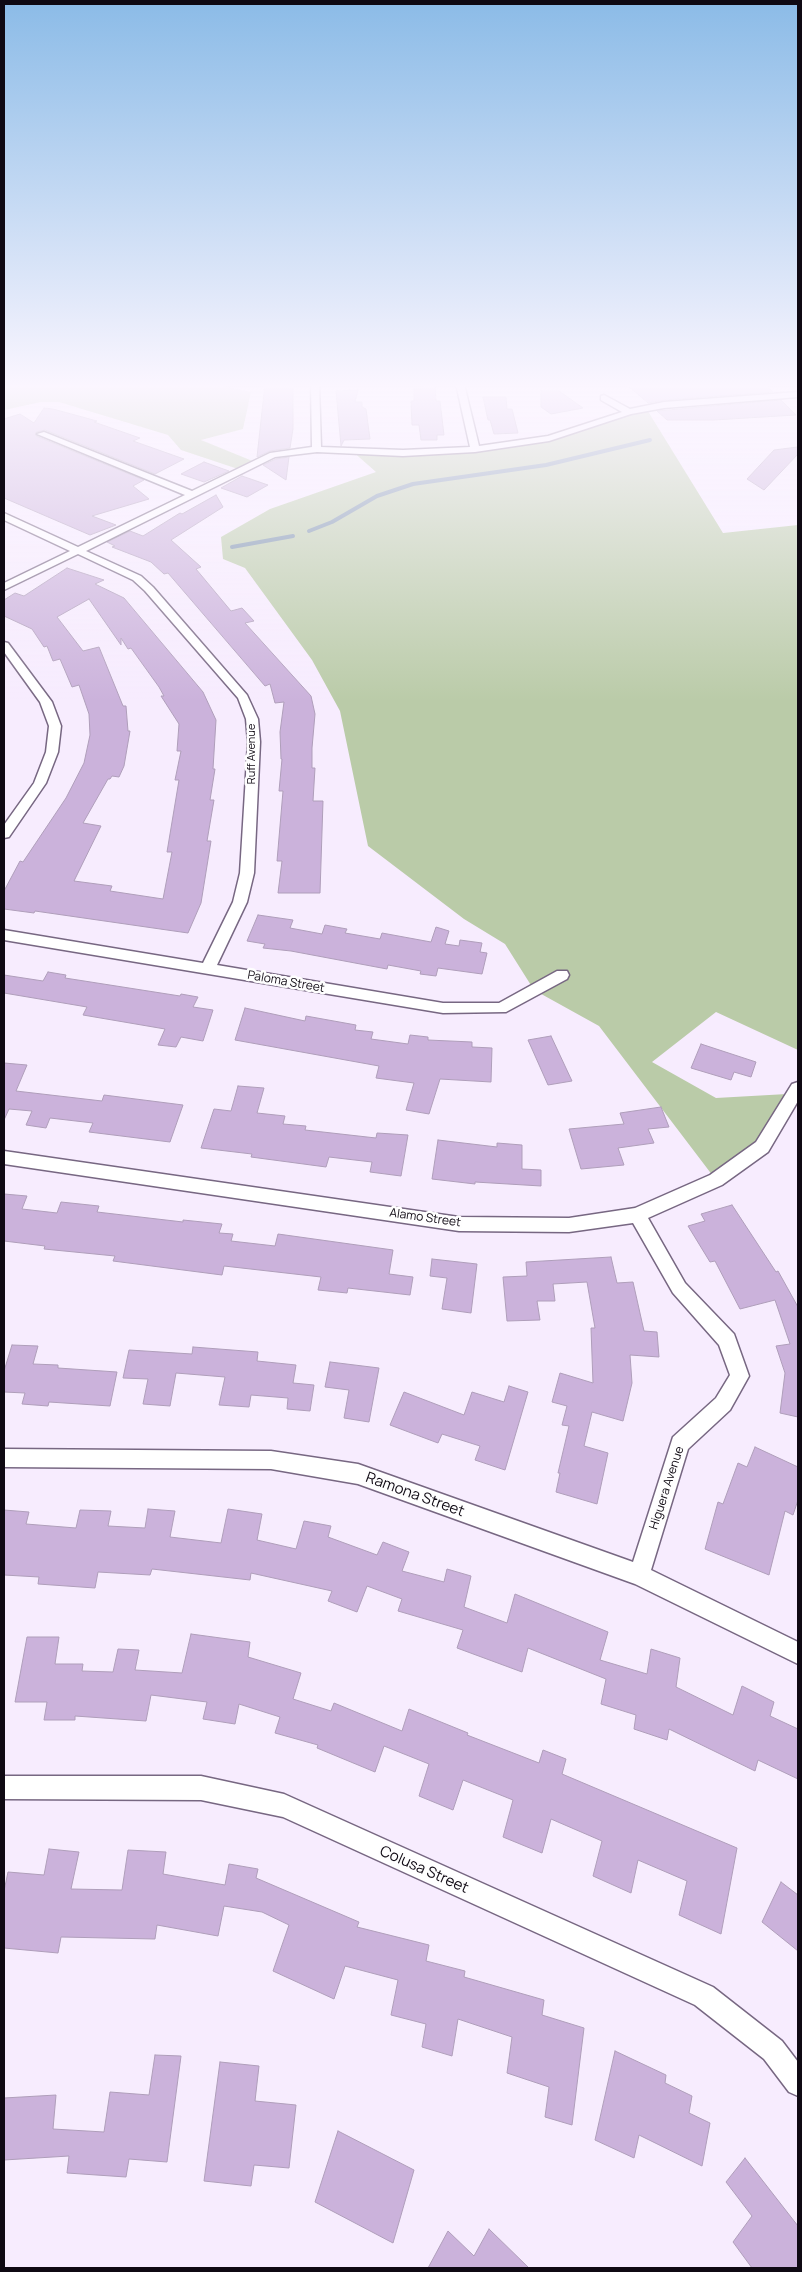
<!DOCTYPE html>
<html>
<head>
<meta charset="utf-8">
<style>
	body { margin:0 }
	#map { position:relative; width:802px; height:2272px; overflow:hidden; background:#f7ecfe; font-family:Manrope,sans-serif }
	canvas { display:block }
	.frame { position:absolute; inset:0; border:5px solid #0f0913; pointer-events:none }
</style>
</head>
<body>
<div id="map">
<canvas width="802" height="2272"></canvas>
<div class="frame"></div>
</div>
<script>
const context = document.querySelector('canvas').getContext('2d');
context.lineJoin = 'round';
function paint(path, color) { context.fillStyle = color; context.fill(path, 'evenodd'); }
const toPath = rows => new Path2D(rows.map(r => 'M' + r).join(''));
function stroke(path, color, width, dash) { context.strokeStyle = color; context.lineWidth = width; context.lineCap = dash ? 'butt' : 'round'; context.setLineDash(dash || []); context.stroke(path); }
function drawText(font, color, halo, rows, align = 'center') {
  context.font = font + ' Manrope,sans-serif'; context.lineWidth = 5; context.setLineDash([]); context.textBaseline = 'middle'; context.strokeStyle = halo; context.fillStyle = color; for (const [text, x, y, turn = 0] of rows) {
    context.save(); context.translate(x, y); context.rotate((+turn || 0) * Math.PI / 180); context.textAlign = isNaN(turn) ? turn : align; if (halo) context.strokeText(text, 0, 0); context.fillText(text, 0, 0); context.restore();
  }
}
paint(toPath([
	[4,384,214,384,251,392,243,429,201,440,255,462,241,470,181,450,168,435,59,402,41,402,4,410],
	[646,408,723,533,798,525,798,1050,716,1012,652,1062,716,1098,787,1094,762,1147,716,1180,599,1026,534,990,505,944,464,919,368,846,340,711,312,660,245,568,223,559,221,537,270,509,376,472,351,450,448,451,549,438]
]), '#bacba8');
stroke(toPath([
	[309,531,332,522,377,496,413,484,546,465,650,440],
	[232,547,293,536]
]), '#748da7', 4);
const building = toPath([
	[265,384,293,384,293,429,290,448,270,451,257,457,265,384],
	[424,384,435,384,436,401,440,401,444,435,437,435,437,440,421,440,419,425,412,425,411,401,414,401,414,389,422,389,424,384],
	[626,384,765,384,773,392,664,400,648,403,626,384],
	[358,390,355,402,362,402,362,407,366,409,370,439,344,440,341,446,336,391,358,390],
	[541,391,559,391,583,408,551,414,541,407,541,391],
	[483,397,506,397,507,409,512,409,518,433,494,434,490,420,488,420,483,397],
	[781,400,796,415,714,420,667,420,657,411,781,400],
	[44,408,53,409,97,421,94,422,140,438,133,441,184,459,155,474,45,430,36,432,36,436,144,480,133,486,149,499,92,516,116,525,90,535,4,498,4,419,20,414,34,423,44,408],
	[798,447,798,454,764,490,747,479,774,450,798,447],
	[289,457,286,480,263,465,276,459,289,457],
	[204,462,229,471,204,482,181,474,204,462],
	[242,476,268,485,247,497,221,488,242,476],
	[216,495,223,507,171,540,201,567,196,569,231,611,242,608,254,621,245,623,311,696,315,714,312,748,312,768,315,768,313,801,323,801,320,893,278,893,282,861,277,861,283,791,279,791,282,759,281,759,280,732,284,702,275,703,270,684,265,686,168,573,164,574,151,562,112,547,115,546,107,542,130,531,143,536,180,513,182,514,216,495],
	[67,568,104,580,95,584,124,598,203,692,216,720,213,769,215,769,210,800,214,800,207,841,211,841,201,903,188,933,35,911,34,913,4,909,4,891,20,861,23,862,66,798,84,763,90,735,89,714,79,685,72,687,60,659,53,661,47,646,44,647,32,629,4,616,4,600,15,593,24,596,67,568],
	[89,599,121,645,121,638,128,649,131,648,159,687,164,696,161,696,179,724,177,751,181,751,175,780,179,780,167,852,172,852,163,899,110,891,112,886,74,881,101,826,83,823,108,779,110,779,112,776,119,777,124,766,130,731,128,731,126,706,123,706,99,647,83,651,57,617,89,599],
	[258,915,293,920,290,928,322,934,325,925,347,929,345,933,380,939,382,933,431,942,436,927,449,931,445,944,459,946,460,940,482,943,480,952,487,953,482,974,438,968,436,976,420,974,421,971,388,965,387,969,291,951,263,948,265,944,247,941,258,915],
	[48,972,66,975,65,978,180,996,181,994,198,997,193,1007,213,1010,203,1041,181,1037,176,1047,158,1045,165,1029,83,1015,87,1007,4,993,4,975,43,981,48,972],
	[245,1008,305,1021,306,1016,356,1025,355,1030,373,1032,371,1039,408,1044,410,1035,428,1037,428,1040,472,1042,472,1047,492,1048,491,1082,440,1079,429,1114,406,1110,414,1083,376,1078,379,1066,235,1040,245,1008],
	[551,1036,572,1081,548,1085,528,1040,551,1036],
	[701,1044,756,1062,751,1077,734,1072,731,1080,691,1068,701,1044],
	[4,1063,27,1065,16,1091,102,1101,104,1095,183,1105,170,1142,89,1132,93,1123,50,1118,46,1128,26,1125,32,1111,9,1109,4,1120,4,1063],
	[238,1086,264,1088,257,1113,285,1116,283,1124,306,1126,305,1130,376,1138,377,1133,408,1135,401,1176,370,1172,372,1162,329,1157,326,1167,251,1157,252,1154,201,1148,214,1109,231,1111,238,1086],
	[661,1107,669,1127,648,1129,654,1143,618,1148,624,1165,581,1169,569,1129,624,1124,620,1113,661,1107],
	[438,1140,497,1147,497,1143,522,1145,522,1169,541,1170,541,1186,475,1182,475,1184,432,1179,438,1140],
	[4,1194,27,1196,22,1209,57,1213,61,1202,99,1206,97,1212,183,1222,183,1220,222,1224,219,1233,233,1234,231,1241,275,1246,278,1234,393,1250,389,1274,413,1277,410,1295,348,1288,347,1293,318,1290,321,1277,224,1266,222,1275,113,1261,115,1256,44,1249,45,1246,4,1241,4,1194],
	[732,1205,776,1272,778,1271,798,1307,798,1417,780,1413,785,1373,776,1346,790,1344,775,1300,740,1309,715,1261,710,1262,688,1226,705,1221,701,1214,732,1205],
	[611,1257,617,1283,633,1282,644,1331,657,1332,659,1357,630,1355,632,1383,623,1421,592,1412,584,1446,608,1453,597,1504,556,1492,560,1473,558,1473,569,1426,562,1425,567,1406,552,1402,560,1373,593,1383,591,1328,595,1328,587,1282,553,1284,555,1301,537,1301,540,1320,507,1321,503,1277,527,1276,526,1262,611,1257],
	[432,1259,477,1264,471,1313,442,1309,447,1278,430,1276,432,1259],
	[12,1345,38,1346,33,1364,58,1365,58,1368,117,1372,110,1406,49,1402,48,1406,22,1404,25,1393,4,1392,4,1371,12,1345],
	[193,1347,258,1352,257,1361,296,1365,293,1383,314,1385,310,1411,287,1409,288,1398,251,1395,249,1407,219,1405,225,1377,176,1373,170,1406,143,1404,148,1379,123,1378,129,1350,192,1354,193,1347],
	[330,1362,379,1368,369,1422,344,1418,349,1390,325,1387,330,1362],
	[509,1386,528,1392,505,1470,475,1460,480,1446,442,1434,438,1443,390,1425,404,1392,464,1415,472,1392,504,1402,509,1386],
	[755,1447,798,1467,798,1500,793,1515,785,1511,769,1575,705,1549,718,1502,723,1504,738,1463,747,1467,755,1447],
	[148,1509,175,1511,170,1537,221,1543,228,1509,262,1514,257,1540,296,1549,304,1521,331,1526,328,1537,377,1555,383,1542,409,1552,402,1571,444,1582,447,1569,471,1576,464,1607,507,1623,515,1594,608,1632,600,1660,647,1674,651,1649,680,1658,676,1687,733,1715,742,1686,774,1702,770,1716,798,1729,798,1779,758,1760,755,1771,669,1729,667,1740,634,1729,636,1715,601,1704,606,1679,528,1648,522,1672,457,1648,463,1630,398,1611,402,1599,367,1586,357,1612,328,1601,332,1591,251,1573,250,1580,152,1569,150,1575,98,1572,95,1588,38,1584,39,1577,4,1575,4,1510,29,1512,26,1524,76,1528,80,1510,111,1511,108,1526,145,1528,148,1509],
	[191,1634,250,1642,248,1657,301,1673,293,1699,331,1711,334,1703,402,1731,409,1709,468,1733,467,1735,539,1763,543,1750,566,1759,562,1774,737,1848,721,1934,679,1915,687,1881,638,1860,631,1893,593,1876,602,1841,551,1819,542,1853,503,1837,513,1800,463,1780,453,1810,419,1796,429,1764,384,1746,375,1772,317,1748,318,1745,275,1733,280,1717,239,1704,235,1724,203,1719,207,1702,151,1695,146,1721,75,1716,75,1720,44,1720,47,1702,15,1702,27,1637,59,1637,55,1664,83,1664,82,1671,113,1672,118,1649,139,1650,135,1670,182,1673,191,1634],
	[49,1849,79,1852,71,1889,122,1890,128,1850,166,1852,163,1874,225,1885,229,1864,258,1869,256,1878,359,1922,357,1927,429,1945,426,1961,465,1971,464,1977,544,2000,542,2015,584,2028,572,2125,545,2117,549,2087,507,2073,512,2037,458,2019,452,2056,422,2047,426,2024,391,2015,398,1980,345,1966,334,1999,273,1971,289,1925,262,1912,224,1906,218,1936,157,1925,155,1939,61,1937,58,1953,4,1948,4,1891,8,1872,44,1875,49,1849],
	[781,1882,798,1895,798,1951,762,1922,781,1882],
	[615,2051,666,2075,665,2083,692,2096,689,2113,710,2123,702,2166,639,2135,634,2158,595,2140,615,2051],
	[155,2055,181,2056,167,2162,129,2159,126,2177,67,2173,69,2156,4,2160,4,2098,56,2095,53,2129,104,2132,110,2092,149,2095,155,2055],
	[220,2062,259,2066,255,2101,296,2105,289,2168,254,2165,251,2186,204,2181,220,2062],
	[338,2131,414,2170,393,2243,315,2202,338,2131],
	[745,2158,798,2226,798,2268,752,2268,733,2242,752,2216,726,2182,745,2158],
	[489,2229,529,2268,428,2268,448,2231,474,2256,489,2229]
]);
paint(building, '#cbb2db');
stroke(building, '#af9eba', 1);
const street = toPath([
	[311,384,319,384,321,447,403,450,470,447,456,384,464,384,479,446,548,436,622,412,601,400,601,396,604,395,630,409,664,402,798,392,798,397,664,408,631,414,549,441,475,452,403,456,317,452,275,457,86,551,141,576,153,587,247,695,258,719,260,742,254,873,247,902,217,965,443,1003,499,1003,557,971,567,971,569,975,567,979,506,1012,443,1013,4,940,4,930,203,963,233,902,240,873,248,742,246,719,238,698,145,591,133,580,78,554,4,590,4,583,70,551,4,520,4,513,78,547,185,495,37,434,44,432,192,491,270,453,312,447,311,384],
	[4,642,8,643,52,702,61,726,58,752,46,783,9,837,4,838,4,825,34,783,46,752,49,726,40,702,4,652,4,642],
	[798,1082,798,1101,768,1152,722,1185,648,1218,685,1283,734,1334,749,1376,730,1410,688,1449,651,1570,798,1642,798,1664,635,1584,358,1484,271,1469,4,1467,4,1449,271,1451,358,1464,633,1562,673,1437,716,1398,730,1375,719,1345,673,1293,633,1223,569,1232,459,1231,4,1164,4,1151,459,1217,569,1218,635,1208,710,1175,756,1142,792,1084,798,1082],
	[201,1776,284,1794,713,1987,782,2041,798,2062,798,2096,789,2092,764,2059,695,2005,283,1817,201,1800,4,1799,4,1776,201,1776]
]);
stroke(street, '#776782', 3);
paint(street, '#fff');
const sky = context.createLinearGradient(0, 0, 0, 702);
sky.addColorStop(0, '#8bbbe7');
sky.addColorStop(0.55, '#fbf6ff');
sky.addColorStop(1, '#fbf6ff00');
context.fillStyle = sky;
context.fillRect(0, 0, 802, 702);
drawText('11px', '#0f0913', '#fefefe', [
	["Ruff Avenue",252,754,-90]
]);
drawText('12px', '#0f0913', '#fefefe', [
	["Paloma Street",286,982,10],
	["Alamo Street",425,1218,8],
	["Higuera Avenue",667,1488,-72]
]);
drawText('15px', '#0f0913', '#fefefe', [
	["Ramona Street",415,1495,20],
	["Colusa Street",424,1870,24]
]);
</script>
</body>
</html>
